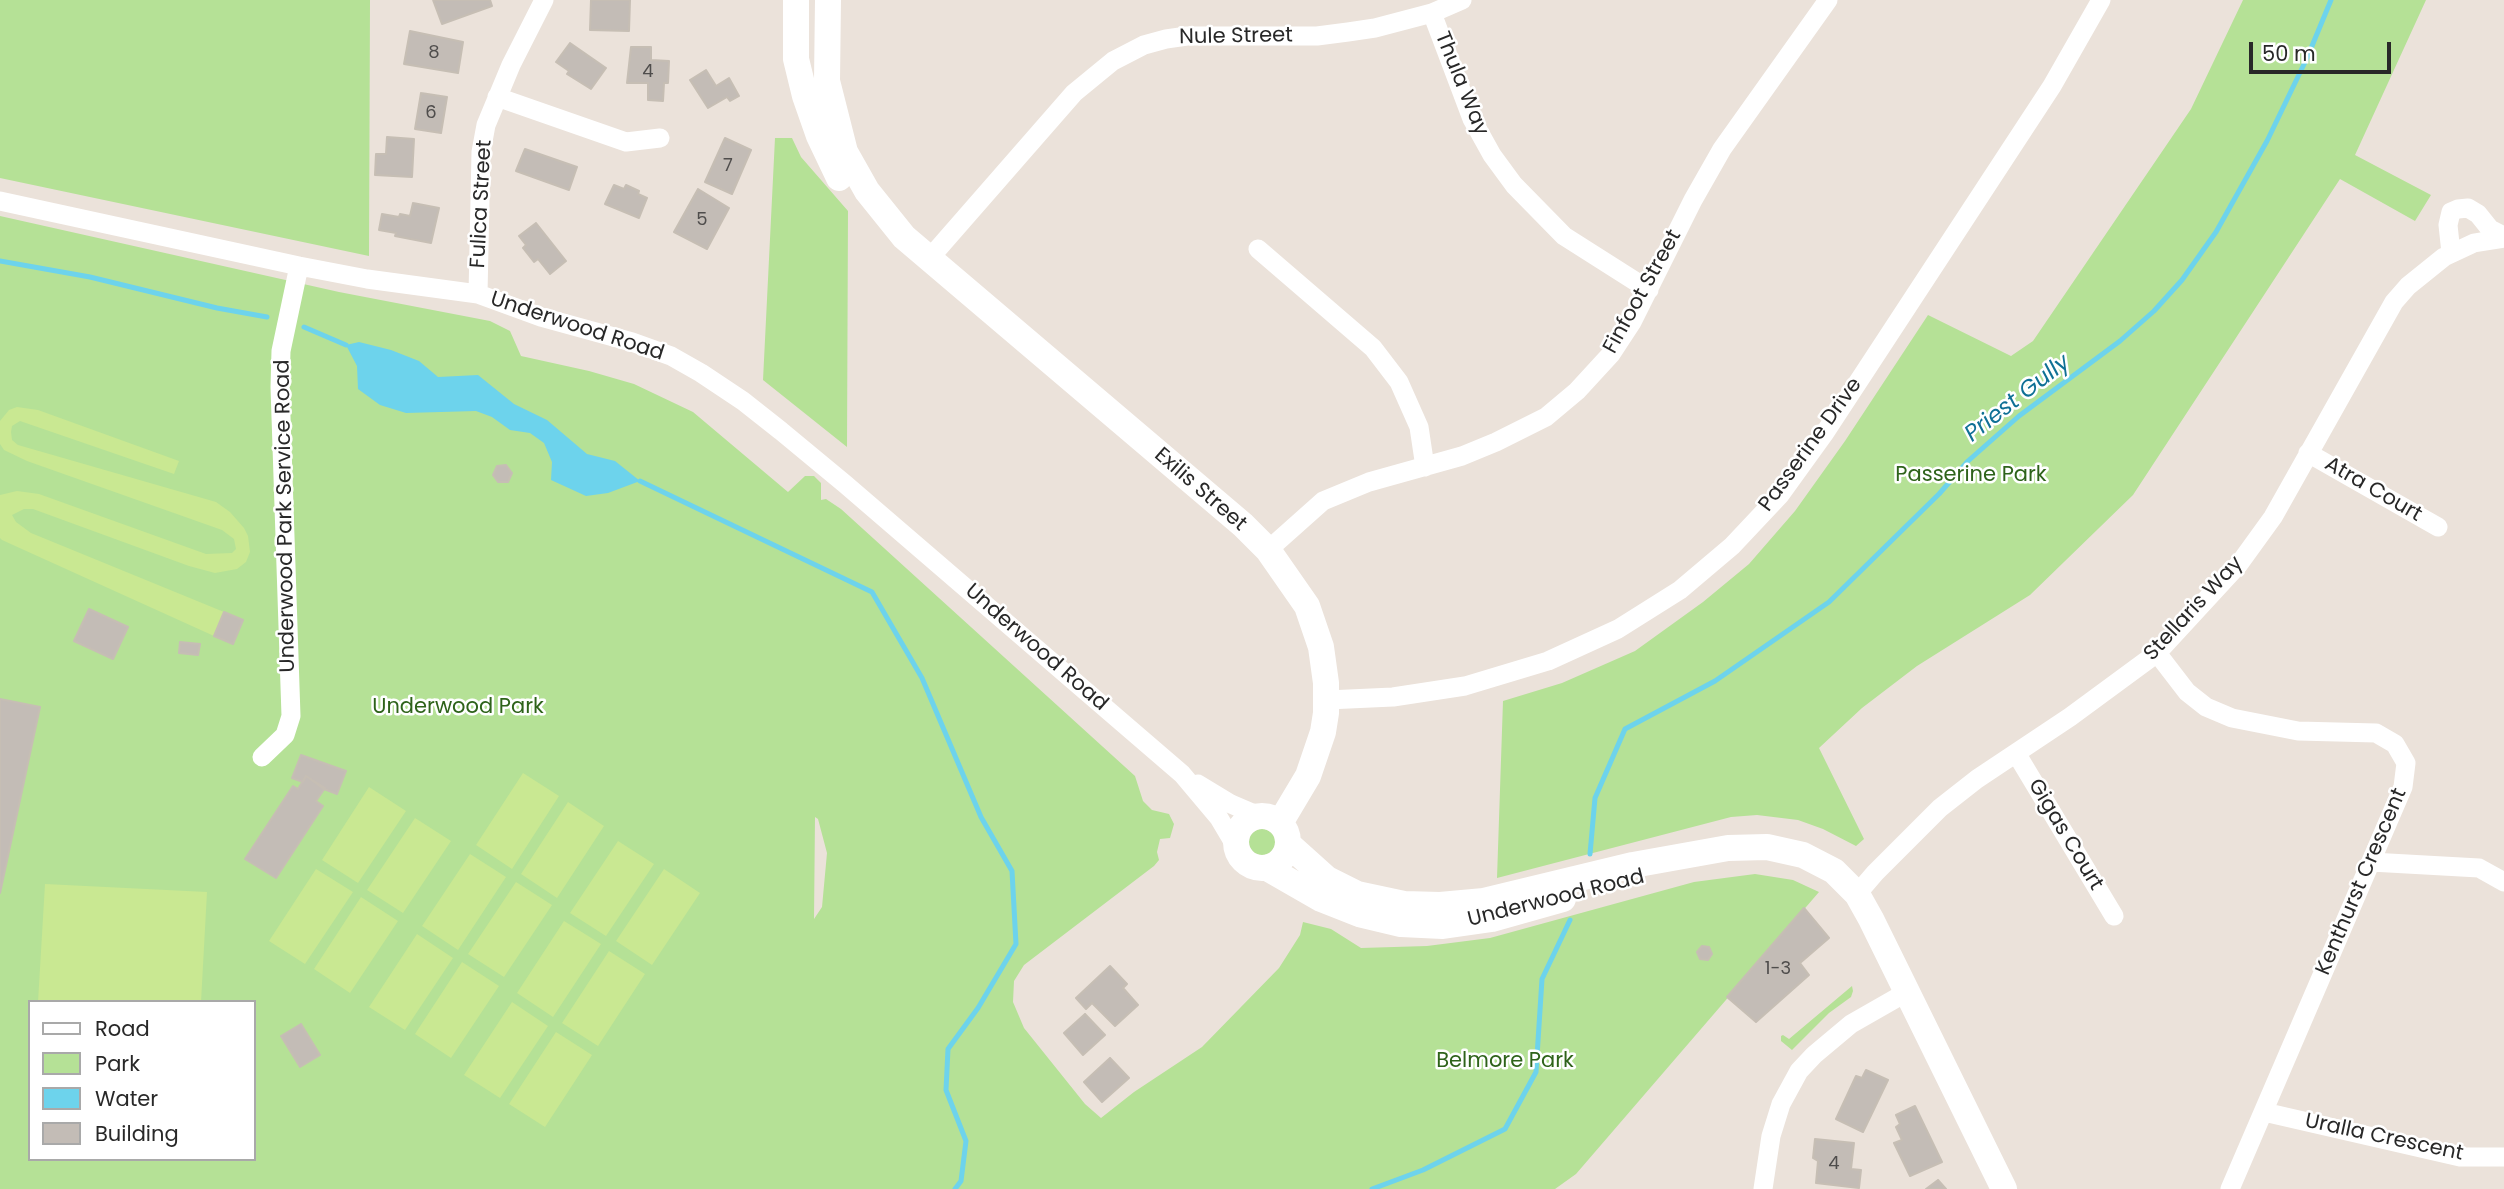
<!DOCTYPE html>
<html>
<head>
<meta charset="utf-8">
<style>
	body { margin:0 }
	#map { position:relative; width:2504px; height:1189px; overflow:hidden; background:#ebe2da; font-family:Poppins,sans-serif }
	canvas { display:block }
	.legend { position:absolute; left:28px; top:1000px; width:228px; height:161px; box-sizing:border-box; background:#fff; border:2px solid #a9a9a9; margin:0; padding:9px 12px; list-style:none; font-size:21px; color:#282828 }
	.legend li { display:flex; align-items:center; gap:14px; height:35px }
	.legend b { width:35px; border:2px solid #a9a9a9 }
	.scale { position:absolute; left:2249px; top:42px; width:142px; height:32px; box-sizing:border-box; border:4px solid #282828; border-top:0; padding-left:9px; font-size:21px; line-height:24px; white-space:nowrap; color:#282828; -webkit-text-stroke:5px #fff; paint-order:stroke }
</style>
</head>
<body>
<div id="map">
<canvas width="2504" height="1189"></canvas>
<ul class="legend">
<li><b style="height:9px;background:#fff"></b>Road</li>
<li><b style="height:19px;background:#b5e196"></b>Park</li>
<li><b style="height:19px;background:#6dd3ec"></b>Water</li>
<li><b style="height:19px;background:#c3bcb6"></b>Building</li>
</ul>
<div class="scale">50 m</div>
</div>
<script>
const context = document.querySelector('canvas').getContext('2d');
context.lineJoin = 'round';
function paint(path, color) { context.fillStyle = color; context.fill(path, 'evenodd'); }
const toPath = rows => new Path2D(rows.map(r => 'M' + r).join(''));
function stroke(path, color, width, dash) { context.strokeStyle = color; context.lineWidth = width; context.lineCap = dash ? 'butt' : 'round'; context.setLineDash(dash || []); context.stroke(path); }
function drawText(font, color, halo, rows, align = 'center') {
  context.font = font + ' Poppins,sans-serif'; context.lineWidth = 5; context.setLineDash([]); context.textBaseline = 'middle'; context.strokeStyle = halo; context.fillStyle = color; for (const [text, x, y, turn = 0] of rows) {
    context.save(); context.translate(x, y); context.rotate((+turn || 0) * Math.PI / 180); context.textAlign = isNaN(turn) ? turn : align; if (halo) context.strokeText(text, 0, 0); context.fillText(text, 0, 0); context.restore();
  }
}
paint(toPath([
	[0,0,370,0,369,256,0,178],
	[2243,0,2426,0,2355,155,2431,195,2415,221,2340,179,2133,495,2030,595,1917,666,1862,708,1819,748,1864,839,1856,846,1823,829,1798,820,1757,815,1731,817,1497,878,1503,701,1562,683,1635,651,1703,602,1749,564,1795,511,1845,441,1928,315,2011,356,2033,341,2191,109],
	[775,138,792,138,801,157,848,211,847,447,763,380],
	[0,216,339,292,490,321,510,331,521,356,589,371,634,384,693,412,788,492,805,476,814,476,821,483,821,500,826,499,841,509,1135,776,1143,801,1152,810,1169,814,1174,824,1170,838,1160,839,1157,852,1159,860,1154,866,1024,965,1014,981,1013,1002,1024,1028,1085,1104,1101,1118,1134,1092,1202,1047,1279,968,1300,935,1303,922,1331,929,1361,948,1427,946,1490,938,1694,882,1755,874,1793,880,1819,892,1576,1174,1555,1189,0,1189],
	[815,817,818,819,827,853,822,907,814,919],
	[30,1002,254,1002,254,1159,30,1159],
	'1249 842a13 13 0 1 1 26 0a13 13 0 1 1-26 0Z',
	[1852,986,1853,991,1851,997,1829,1013,1792,1050,1781,1041,1781,1036,1783,1035,1789,1039]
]), '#b5e196');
paint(toPath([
	[17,407,38,410,179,461,174,474,20,421,12,426,11,432,12,440,18,445,216,502,230,512,244,528,248,536,250,552,246,562,237,569,215,573,189,566,33,509,24,509,12,515,16,522,31,533,224,612,214,636,2,540,0,538,0,495,17,491,39,494,206,554,232,553,236,549,234,539,222,530,27,461,4,450,0,444,0,421,9,410],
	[523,773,559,796,512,869,476,845],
	[369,787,406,811,358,883,322,860],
	[568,802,604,826,557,898,521,874],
	[415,818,451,841,403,913,367,890],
	[618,841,654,864,606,936,570,913],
	[470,854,506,877,458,950,422,926],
	[316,869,353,892,305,964,269,941],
	[664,869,700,893,652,965,616,941],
	[516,882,552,905,504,977,468,954],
	[45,884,207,892,201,1002,38,1002],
	[361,897,398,921,350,993,314,969],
	[564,921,601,944,553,1017,517,993],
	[417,934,453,958,405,1030,369,1007],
	[609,951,645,974,598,1046,562,1023],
	[462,962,499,986,451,1058,415,1034],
	[512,1002,548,1026,500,1098,464,1075],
	[556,1032,592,1055,545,1127,509,1104]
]), '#c9e892');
paint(toPath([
	[359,342,391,350,419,361,438,377,478,375,514,404,547,420,587,454,615,461,640,481,608,493,586,496,551,480,552,462,544,443,530,433,510,430,492,417,476,411,406,413,380,405,358,389,357,366,346,345]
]), '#6dd3ec');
stroke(toPath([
	[0,261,90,277,217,308,267,317],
	[304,327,346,345],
	[640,481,872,592,922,678,981,817,1012,871,1016,944,978,1008,948,1049,946,1090,966,1141,961,1181,955,1189],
	[1590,854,1595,798,1625,729,1715,681,1829,602,1939,494,1968,461,2019,416,2120,341,2154,311,2182,280,2216,232,2267,141,2307,58,2331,0],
	[1372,1189,1423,1170,1505,1129,1536,1072,1542,979,1570,920]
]), '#6dd3ec', 5);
const building = toPath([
	[433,0,490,0,492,6,442,24,433,0],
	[591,0,630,0,629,31,590,30,591,0],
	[410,31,463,42,458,73,404,64,410,31],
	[570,43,606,68,591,89,567,74,569,71,556,62,570,43],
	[631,47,651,47,651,60,669,61,668,83,664,83,663,101,648,100,648,83,627,83,631,47],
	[706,70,716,86,729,78,739,96,730,101,727,97,708,108,690,80,706,70],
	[421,93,447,97,441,133,415,129,421,93],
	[387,137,414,139,412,177,375,175,376,154,386,154,387,137],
	[725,138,751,150,732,194,705,182,725,138],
	[525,149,577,167,569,190,516,171,525,149],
	[614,185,624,189,626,185,639,191,638,194,647,198,639,218,605,204,614,185],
	[698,189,729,208,707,249,674,232,698,189],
	[413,203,439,208,431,243,395,236,396,233,379,230,382,214,399,217,400,214,410,216,413,203],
	[536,223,566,261,550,274,538,259,534,262,523,248,526,245,519,236,536,223],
	[506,465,512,473,508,482,498,482,493,475,497,466,506,465],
	[89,609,128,627,113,659,74,641,89,609],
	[224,612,243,620,233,644,214,636,224,612],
	[180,642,200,644,198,655,179,653,180,642],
	[0,699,40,707,0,893,0,699],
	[301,755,346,771,337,794,324,789,306,776,303,782,292,778,301,755],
	[306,776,325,788,316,801,323,806,276,878,245,859,293,786,298,789,306,776],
	[1804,908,1829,938,1800,963,1809,975,1756,1022,1727,997,1804,908],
	[1702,946,1709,947,1712,954,1708,960,1700,959,1697,952,1702,946],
	[1110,966,1127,984,1123,988,1138,1005,1115,1026,1092,1003,1086,1009,1076,998,1110,966],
	[1085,1014,1105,1035,1083,1055,1064,1033,1085,1014],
	[301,1024,320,1055,300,1067,281,1036,301,1024],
	[1110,1058,1129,1078,1102,1102,1084,1082,1110,1058],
	[1866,1070,1888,1080,1863,1132,1836,1119,1856,1076,1862,1078,1866,1070],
	[1915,1106,1942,1162,1910,1176,1894,1143,1902,1140,1896,1127,1900,1124,1896,1115,1915,1106],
	[1815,1139,1854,1143,1851,1169,1861,1170,1859,1188,1816,1183,1818,1161,1813,1158,1815,1139],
	[1938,1180,1946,1189,1926,1189,1938,1180]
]);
paint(building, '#c3bcb6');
stroke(building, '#c6beb4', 2);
stroke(toPath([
	[1432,13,1472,119,1492,155,1514,185,1564,236,1649,290],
	[497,97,626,142,660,138],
	[0,201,299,266,367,279,478,294,541,317,632,342,671,356,701,373,743,401,781,431,845,484,1182,774,1219,818,1235,845],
	[1258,249,1373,348,1399,382,1419,427,1425,467],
	[2451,253,2448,225,2451,212,2458,209,2468,208,2478,214,2490,229,2504,236],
	[929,259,1074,93,1113,61,1144,45,1166,39,1187,36,1317,36,1348,32,1375,28,1432,13,1462,0],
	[478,294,481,152,486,125,511,65,544,0],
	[2308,453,2438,527],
	[1268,550,1323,501,1369,482,1462,456,1496,442,1546,417,1577,391,1611,354,1632,322,1693,200,1722,149,1828,0],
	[2157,653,2187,692,2206,707,2232,718,2298,731,2376,733,2395,744,2406,763,2403,787,2230,1189],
	[1327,700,1393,697,1465,686,1548,661,1618,629,1680,590,1732,546,1780,495,1824,434,2052,86,2101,0],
	[2016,753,2114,916],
	[262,757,285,735,291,716,280,387,281,351,299,266],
	[1198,784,1231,804,1259,816],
	[2371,862,2479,868,2504,882],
	[1857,894,1875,873,1940,808,1977,779,2070,717,2157,653,2239,564,2273,517,2394,302,2408,286,2444,257,2474,243,2504,238],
	[2264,1112,2460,1157,2504,1157],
	[1763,1189,1771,1136,1781,1104,1799,1071,1814,1055,1851,1024,1907,992]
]), '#fff', 19);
stroke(toPath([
	[796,0,796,59,805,96,819,136,839,178],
	[828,0,827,81,845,152,867,191,904,237,1243,525,1268,550,1307,606,1321,647,1326,683,1326,713,1323,732,1308,776,1280,823],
	'1236 842a26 26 0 1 1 52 0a26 26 0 1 1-52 0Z',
	[1288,844,1327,879,1357,894,1404,904,1440,905,1484,901,1633,865,1728,848,1767,847,1803,855,1834,871,1857,894,1871,919,2004,1189],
	[1267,868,1321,899,1359,914,1401,924,1443,926,1492,919,1563,899]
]), '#fff', 26);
drawText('18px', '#4f4d4c', null, [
	["8",434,53],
	["4",648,72],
	["6",431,113],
	["7",728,166],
	["5",702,220],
	["1-3",1778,969],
	["4",1834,1164]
]);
drawText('21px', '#282828', '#fff', [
	["Nule Street",1236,37,-1],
	["Thula Way",1461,84,68],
	["Fulica Street",482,204,-87],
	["Finfoot Street",1643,292,-61],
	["Underwood Road",577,327,18],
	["Passerine Drive",1811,445,-54],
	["Exilis Street",1200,490,41],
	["Atra Court",2373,490,30],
	["Underwood Park Service Road",286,516,-91],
	["Stellaris Way",2194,609,-47],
	["Underwood Road",1036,648,41],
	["Gigas Court",2065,835,59],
	["Kenthurst Crescent",2362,882,-67],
	["Underwood Road",1556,899,-14],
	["Uralla Crescent",2384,1138,12]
]);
drawText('21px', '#2e631a', '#fff', [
	["Passerine Park",1971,476],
	["Underwood Park",458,708],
	["Belmore Park",1505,1062]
]);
drawText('italic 23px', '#0f7095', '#fff', [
	["Priest Gully",2018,399,-38]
]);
</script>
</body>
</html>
